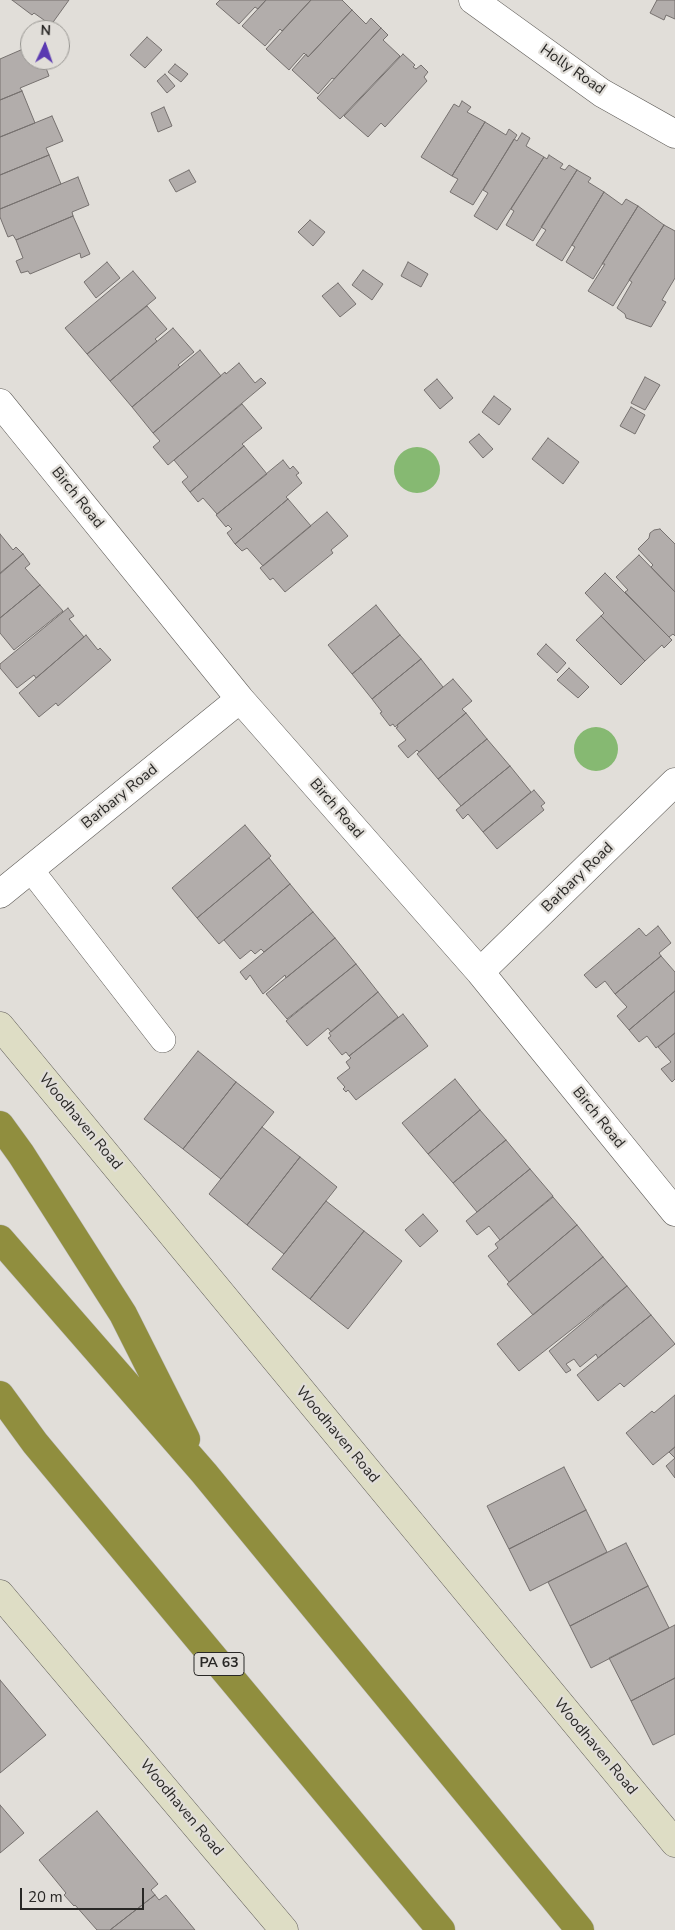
<!DOCTYPE html>
<html>
<head>
<meta charset="utf-8">
<style>
	body { margin:0 }
	#map { position:relative; width:675px; height:1930px; overflow:hidden; background:#e1ded9; font-family:"Nunito Sans",sans-serif }
	canvas { display:block }
	.north { position:absolute; left:20px; top:20px; width:50px; height:50px; box-sizing:border-box; background:#e1ded9; border:1px solid #979591; border-radius:50%; rotate:3deg; font-size:14px; font-weight:700; line-height:20px; text-align:center; color:#292826 }
	.north::after { content:''; display:block; margin:auto; width:18px; height:22px; background:#5a39b1; clip-path:polygon(50% 0,100% 100%,50% 72%,0 100%) }
	.scale { position:absolute; left:20px; top:1888px; width:124px; height:22px; box-sizing:border-box; border:2px solid #292826; border-top:0; padding-left:6px; font-size:15px; line-height:18px; white-space:nowrap; color:#292826; -webkit-text-stroke:4px #e1ded9; paint-order:stroke }
</style>
</head>
<body>
<div id="map">
<canvas width="675" height="1930"></canvas>
<div class="north">N</div>
<div class="scale">20 m</div>
</div>
<script>
const context = document.querySelector('canvas').getContext('2d');
context.lineJoin = 'round';
function paint(path, color) { context.fillStyle = color; context.fill(path, 'evenodd'); }
const toPath = rows => new Path2D(rows.map(r => 'M' + r).join(''));
function stroke(path, color, width, dash) { context.strokeStyle = color; context.lineWidth = width; context.lineCap = dash ? 'butt' : 'round'; context.setLineDash(dash || []); context.stroke(path); }
function drawText(font, color, halo, rows, align = 'center') {
  context.font = font + ' "Nunito Sans",sans-serif'; context.lineWidth = 4.5; context.setLineDash([]); context.textBaseline = 'middle'; context.strokeStyle = halo; context.fillStyle = color; for (const [text, x, y, turn = 0] of rows) {
    context.save(); context.translate(x, y); context.rotate((+turn || 0) * Math.PI / 180); context.textAlign = isNaN(turn) ? turn : align; if (halo) context.strokeText(text, 0, 0); context.fillText(text, 0, 0); context.restore();
  }
}
paint(toPath([
	'394 470a23 23 0 1 1 46 0a23 23 0 1 1-46 0Z',
	'574 749a22 22 0 1 1 44 0a22 22 0 1 1-44 0Z'
]), '#86b972');
const building = toPath([
	[12,0,69,0,51,25,34,13,32,15,12,0],
	[220,0,266,0,258,9,255,7,239,24,216,4,220,0],
	[266,0,311,0,282,31,280,29,265,46,242,26,266,0],
	[311,0,342,0,352,10,308,57,304,53,289,70,266,49,311,0],
	[657,0,675,0,675,19,666,15,664,20,650,13,657,0],
	[352,10,366,24,371,18,381,28,334,79,332,78,318,94,292,70,306,54,308,57,352,10],
	[381,28,388,35,383,40,400,56,340,119,317,98,381,28],
	[147,37,162,50,145,68,130,55,147,37],
	[30,46,30,60,43,60,49,76,20,88,22,91,0,100,0,59,30,46],
	[403,54,415,65,413,67,416,69,421,65,428,72,424,77,427,81,385,127,381,123,368,137,344,116,403,54],
	[175,64,188,74,181,82,168,72,175,64],
	[165,74,175,86,167,93,157,81,165,74],
	[22,91,35,123,0,137,0,100,22,91],
	[462,101,471,107,467,112,485,122,452,176,421,157,454,104,459,107,462,101],
	[164,107,172,126,158,132,151,113,164,107],
	[52,116,63,141,46,148,49,155,0,175,0,137,52,116],
	[485,122,506,135,509,129,517,135,473,205,450,192,458,179,452,176,485,122],
	[522,133,530,138,526,146,544,157,497,230,474,216,488,193,483,190,514,139,517,141,522,133],
	[49,155,61,184,0,209,0,175,49,155],
	[549,155,563,164,560,168,565,170,569,165,577,170,533,241,506,225,514,211,511,209,544,157,547,159,549,155],
	[189,170,196,182,176,192,169,180,189,170],
	[577,170,591,178,588,182,604,192,562,261,536,245,546,230,541,227,577,170],
	[78,177,89,205,72,212,73,216,16,240,13,235,8,237,0,217,0,209,78,177],
	[604,192,622,205,626,199,638,206,593,279,566,262,575,247,572,245,604,192],
	[638,206,664,225,613,306,588,291,605,264,602,264,638,206],
	[73,216,90,254,81,258,80,253,30,274,28,271,21,273,16,261,23,258,16,240,73,216],
	[310,220,325,232,313,246,298,232,310,220],
	[664,225,675,231,675,278,662,300,666,302,651,327,626,318,625,314,617,308,632,282,629,280,664,225],
	[107,262,120,278,96,298,84,282,107,262],
	[408,262,428,274,421,287,401,276,408,262],
	[363,270,383,284,372,300,352,285,363,270],
	[133,271,156,298,87,354,65,328,133,271],
	[338,283,356,304,340,317,322,296,338,283],
	[147,306,167,329,155,339,157,341,110,381,87,354,147,306],
	[173,328,194,352,178,365,180,367,132,407,110,381,173,328],
	[200,350,221,376,153,433,132,407,200,350],
	[239,363,255,383,261,378,266,383,168,465,153,447,160,441,153,433,225,372,226,374,239,363],
	[645,377,660,385,645,410,631,403,645,377],
	[437,379,453,398,440,409,424,390,437,379],
	[494,396,511,409,499,425,482,412,494,396],
	[242,404,262,428,242,444,244,446,190,492,182,482,188,477,174,460,242,404],
	[631,407,645,415,635,434,620,426,631,407],
	[479,434,493,449,483,458,469,442,479,434],
	[548,438,579,462,563,484,532,459,548,438],
	[244,446,267,474,217,514,203,498,198,502,190,492,244,446],
	[283,460,290,469,293,466,299,473,296,475,302,483,286,497,288,499,235,544,227,533,232,529,228,525,226,527,216,515,283,460],
	[288,499,311,526,263,566,247,548,242,551,235,544,288,499],
	[327,512,348,536,331,550,333,553,285,592,273,578,270,580,260,568,327,512],
	[660,529,675,544,675,592,651,567,653,565,638,549,649,538,650,533,654,530,660,529],
	[0,534,13,550,16,547,23,554,0,573,0,534],
	[23,554,30,564,25,568,40,585,0,618,0,574,23,554],
	[639,555,675,592,675,636,673,634,669,637,625,592,628,590,616,577,639,555],
	[605,573,672,640,664,648,662,645,645,661,601,616,604,613,585,593,605,573],
	[40,585,63,611,14,650,0,633,0,618,40,585],
	[376,605,400,635,352,674,328,645,376,605],
	[68,608,74,616,69,619,84,637,36,678,34,675,17,688,0,668,0,664,68,608],
	[601,616,645,661,621,685,576,640,601,616],
	[86,635,98,650,100,648,111,660,58,706,56,703,39,717,19,693,86,635],
	[400,635,421,659,372,699,352,674,400,635],
	[546,644,566,663,557,673,537,654,546,644],
	[421,659,443,687,395,727,393,724,390,726,380,713,382,712,372,699,421,659],
	[569,668,589,687,578,698,557,680,569,668],
	[453,679,472,701,462,709,466,713,419,752,417,750,408,758,398,746,406,740,396,728,398,727,397,725,453,679],
	[466,713,487,739,438,779,417,754,466,713],
	[487,739,510,766,461,806,438,779,487,739],
	[510,766,531,792,483,832,468,814,463,819,456,810,510,766],
	[534,790,545,803,541,806,544,810,497,849,483,832,534,790],
	[245,825,271,856,197,918,172,888,245,825],
	[269,858,290,884,219,944,197,918,269,858],
	[290,884,313,912,264,952,261,949,255,954,251,950,240,959,224,940,290,884],
	[313,912,335,938,286,978,285,975,263,994,250,975,246,980,240,972,313,912],
	[658,926,671,943,659,953,661,956,615,994,605,981,596,988,584,975,639,928,646,936,658,926],
	[335,938,356,964,287,1019,266,994,335,938],
	[661,956,675,972,675,991,629,1030,617,1016,627,1007,615,994,661,956],
	[356,964,378,992,331,1032,328,1028,307,1046,286,1021,356,964],
	[675,991,675,1033,656,1048,647,1036,639,1042,629,1030,675,991],
	[378,992,398,1017,349,1056,346,1052,342,1055,328,1038,331,1036,329,1033,378,992],
	[403,1014,428,1046,356,1100,348,1090,346,1092,343,1089,345,1087,337,1078,350,1068,346,1062,351,1058,349,1056,403,1014],
	[675,1033,675,1079,672,1082,661,1069,671,1062,658,1047,675,1033],
	[198,1051,236,1082,183,1149,144,1119,198,1051],
	[455,1079,480,1110,428,1154,402,1123,455,1079],
	[236,1082,274,1112,221,1179,183,1149,236,1082],
	[480,1110,506,1140,453,1183,428,1154,480,1110],
	[262,1127,300,1157,247,1225,209,1194,262,1127],
	[506,1140,530,1169,477,1212,453,1183,506,1140],
	[300,1157,337,1187,284,1254,247,1225,300,1157],
	[530,1169,553,1196,500,1240,489,1226,477,1235,466,1221,530,1169],
	[553,1197,577,1225,509,1282,488,1256,498,1248,495,1244,553,1197],
	[326,1201,364,1231,310,1299,272,1269,326,1201],
	[423,1214,438,1231,420,1247,405,1230,423,1214],
	[577,1225,603,1257,533,1315,507,1284,577,1225],
	[364,1231,402,1261,348,1329,310,1299,364,1231],
	[603,1257,627,1286,519,1371,497,1344,603,1257],
	[627,1286,651,1315,598,1358,596,1354,580,1367,574,1359,566,1364,571,1370,566,1373,549,1351,627,1286],
	[651,1315,675,1344,624,1387,620,1383,598,1401,577,1375,651,1315],
	[675,1395,675,1447,653,1465,626,1433,652,1411,654,1413,675,1395],
	[675,1447,675,1478,666,1466,675,1458,669,1452,675,1447],
	[564,1467,586,1510,509,1549,487,1506,564,1467],
	[586,1510,607,1552,530,1591,509,1549,586,1510],
	[626,1543,648,1586,570,1626,548,1582,626,1543],
	[648,1586,669,1628,591,1668,570,1626,648,1586],
	[675,1625,675,1678,631,1701,609,1658,675,1625],
	[675,1678,675,1734,653,1745,631,1701,675,1678],
	[0,1680,46,1735,0,1773,0,1680],
	[0,1805,24,1833,0,1853,0,1805],
	[97,1811,158,1884,151,1890,155,1895,110,1930,97,1930,75,1905,74,1906,64,1895,66,1893,39,1860,97,1811],
	[155,1895,159,1900,166,1895,195,1930,110,1930,155,1895]
]);
paint(building, '#b2adab');
stroke(building, '#76716f', 1);
const service = toPath([
	[31,870,163,1040]
]);
const minor = toPath([
	[473,0,602,93,675,134],
	[0,403,240,699,480,972,675,1212],
	[0,894,240,699],
	[480,972,675,782]
]);
const secondary = toPath([
	[0,1026,675,1843],
	[0,1594,284,1930]
]);
const motorway = toPath([
	[0,1125,21,1154,123,1314,186,1439],
	[0,1239,204,1473,580,1930],
	[0,1395,35,1443,441,1930]
]);
stroke(service, '#5f5c58', 26);
stroke(minor, '#5f5c58', 29);
stroke(secondary, '#5f5c58', 29);
stroke(motorway, '#bbbaba', 29);
stroke(service, '#fff', 25);
stroke(minor, '#fff', 28);
stroke(secondary, '#deddc5', 28);
stroke(motorway, '#908e3e', 28);
for (const [x, y, w] of [
	[219,1664,50]
]) { const box = new Path2D(); box.roundRect(x - w / 2, y - 11.5, w, 23, 4); context.fillStyle = '#e1ded9'; context.fill(box); stroke(box, '#292826', 1); }
drawText('bold 14px', '#292826', null, [
	["PA 63",219,1664]
]);
drawText('15px', '#292826', '#e1ded9', [
	["Holly Road",572,70,35],
	["Birch Road",77,498,51],
	["Barbary Road",120,797,-39],
	["Birch Road",336,809,49],
	["Barbary Road",578,878,-44],
	["Birch Road",598,1118,51],
	["Woodhaven Road",80,1122,50],
	["Woodhaven Road",337,1435,50],
	["Woodhaven Road",595,1747,50],
	["Woodhaven Road",181,1808,50]
]);
</script>
</body>
</html>
